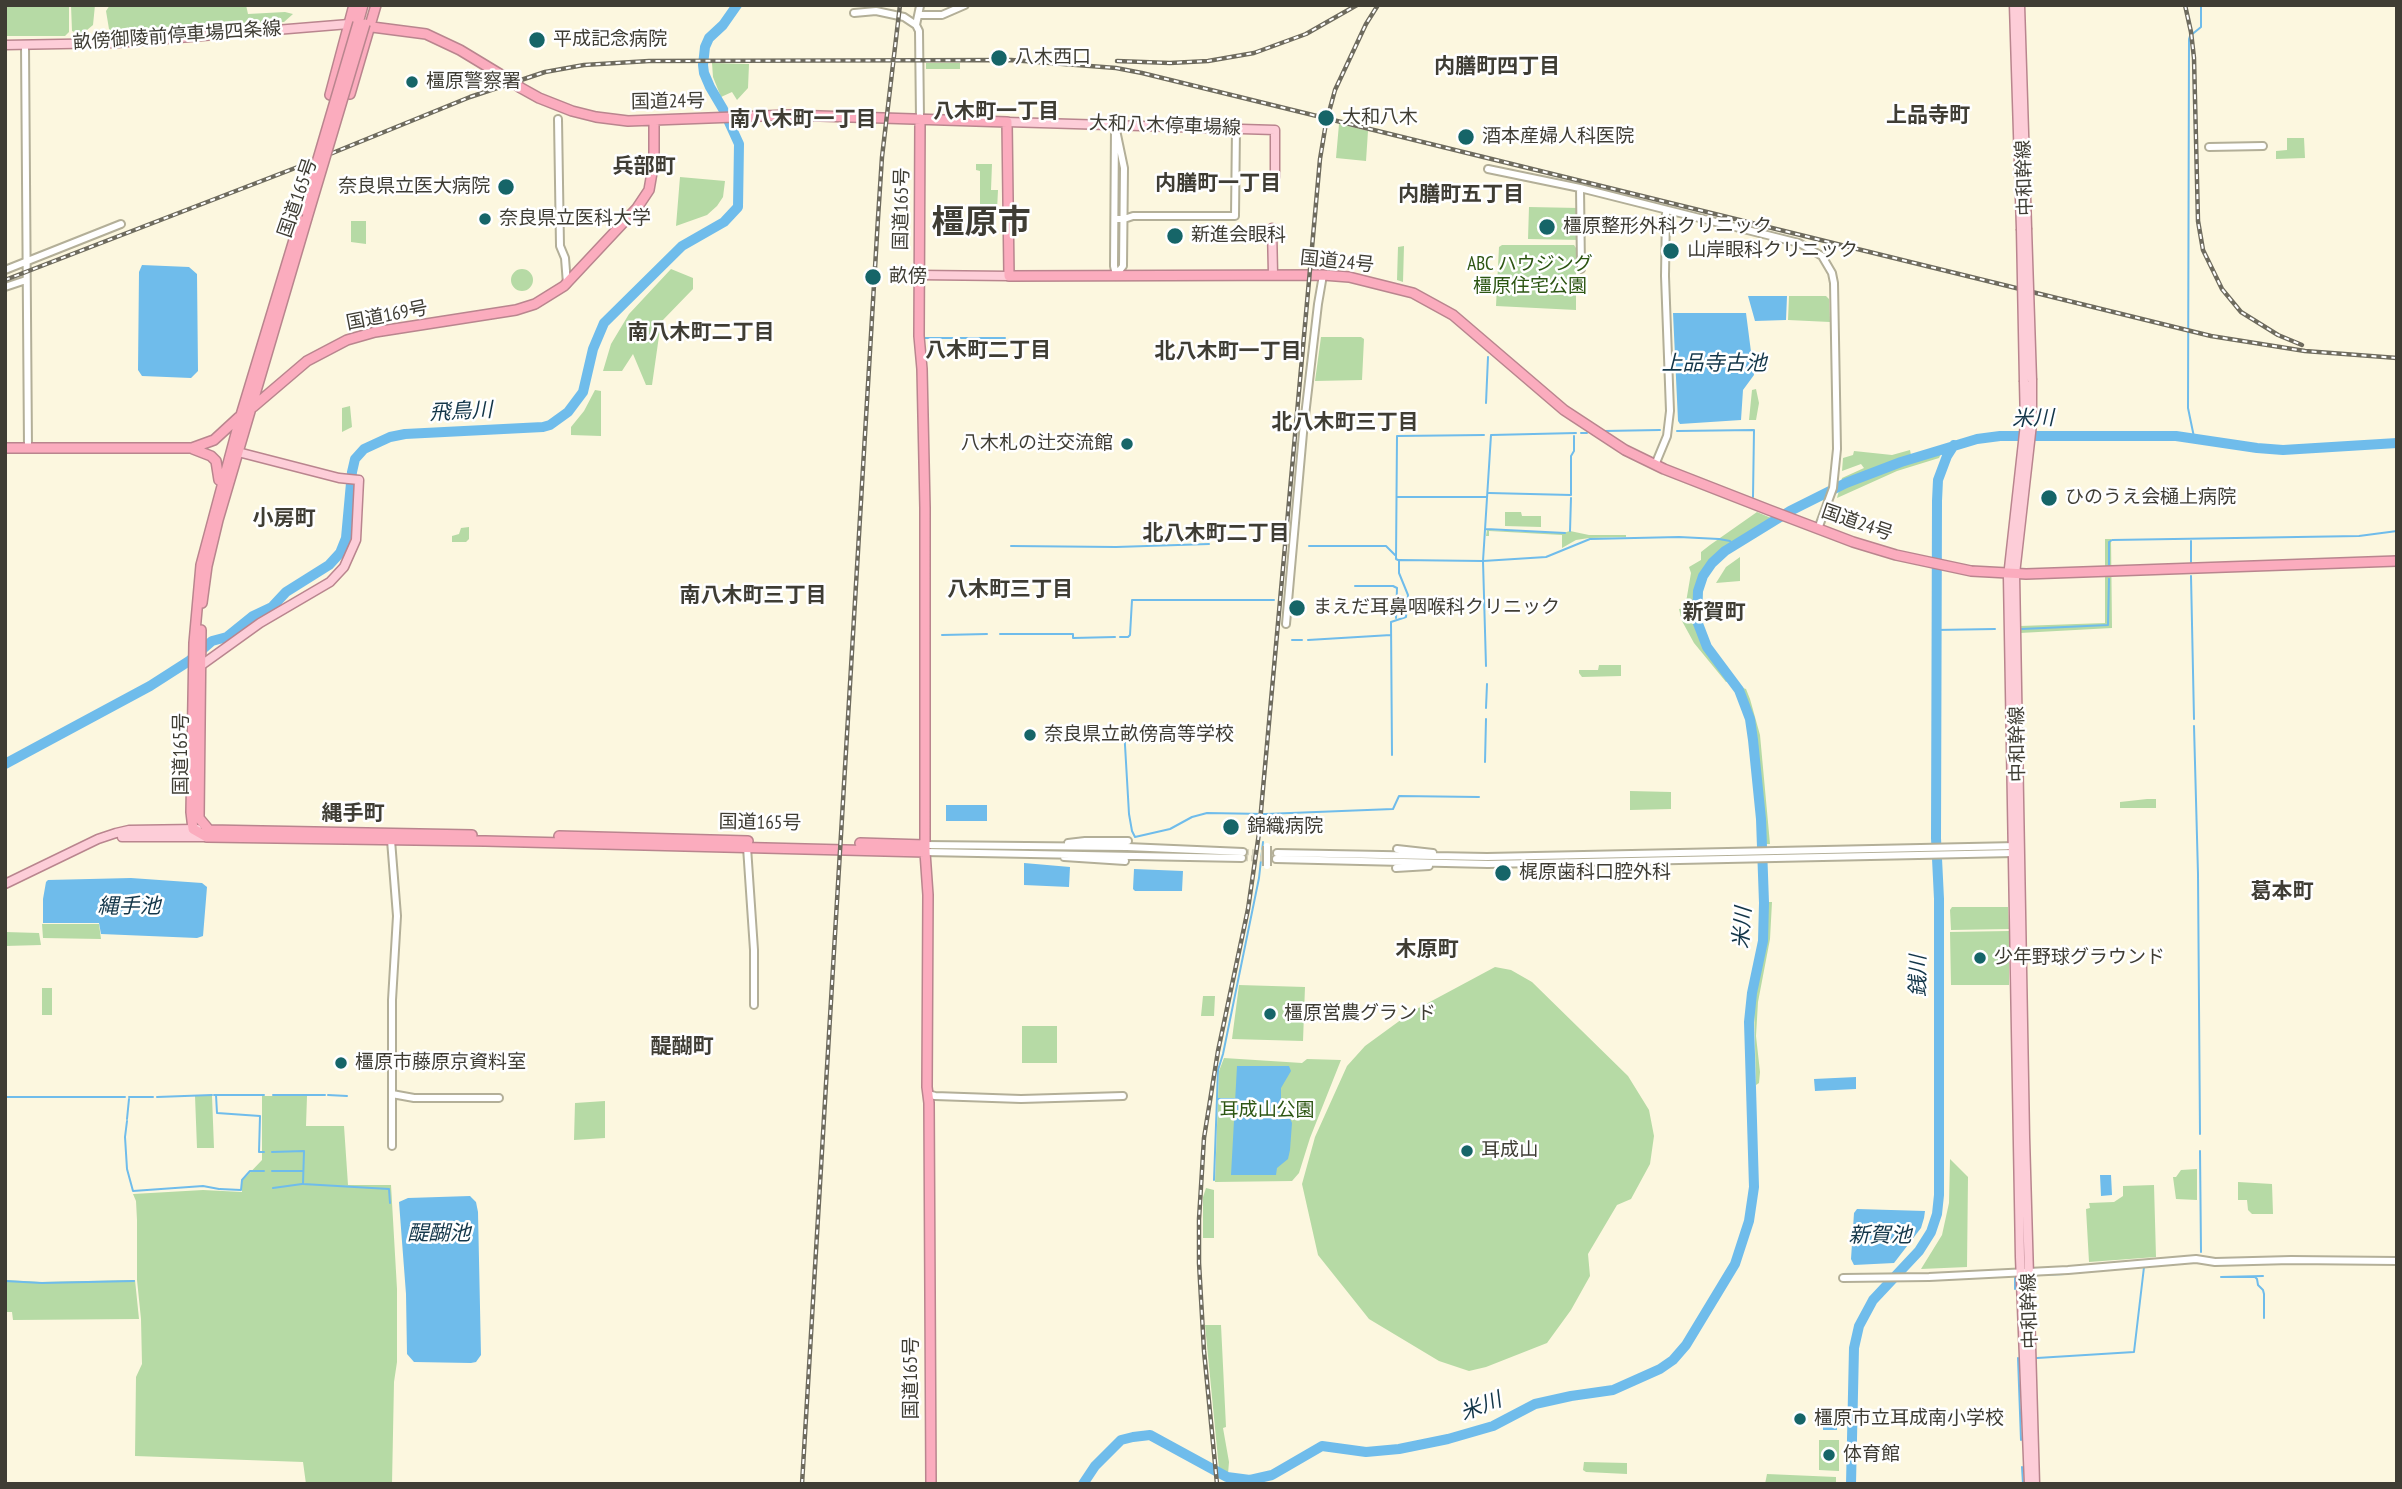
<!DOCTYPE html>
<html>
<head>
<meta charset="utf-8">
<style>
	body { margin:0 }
	#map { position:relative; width:2402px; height:1489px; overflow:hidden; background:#fcf7df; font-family:"PT Sans Narrow",sans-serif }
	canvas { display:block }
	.frame { position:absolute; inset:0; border:7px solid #3f3d34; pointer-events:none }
</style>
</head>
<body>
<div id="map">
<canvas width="2402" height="1489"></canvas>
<div class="frame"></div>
</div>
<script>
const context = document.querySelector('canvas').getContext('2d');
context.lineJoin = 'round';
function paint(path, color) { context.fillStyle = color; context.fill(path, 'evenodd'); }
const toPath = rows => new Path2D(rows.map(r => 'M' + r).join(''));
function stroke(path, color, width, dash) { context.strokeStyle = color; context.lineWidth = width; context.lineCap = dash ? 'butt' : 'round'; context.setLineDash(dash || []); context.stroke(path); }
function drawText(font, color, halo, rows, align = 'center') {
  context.font = font + ' "PT Sans Narrow","Noto Sans JP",sans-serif'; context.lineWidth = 5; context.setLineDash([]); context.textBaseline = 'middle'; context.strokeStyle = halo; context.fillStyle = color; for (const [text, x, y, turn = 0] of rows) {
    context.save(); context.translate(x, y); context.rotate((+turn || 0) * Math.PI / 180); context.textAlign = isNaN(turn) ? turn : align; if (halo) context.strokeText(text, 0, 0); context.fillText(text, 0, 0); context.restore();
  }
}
paint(toPath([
	[5,5,69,5,69,32,65,36,5,36],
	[71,5,95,5,93,25,81,35,72,31],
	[110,5,246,5,248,14,285,12,293,14,284,22,174,26,116,34,109,29,106,11],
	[712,63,749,64,748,88,737,100,732,92,721,97,713,77],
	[926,63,960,63,960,69,926,69],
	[1339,124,1368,131,1366,161,1336,158],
	[2287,138,2304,138,2305,158,2276,159,2276,151,2287,150],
	[976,164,992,164,991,190,998,190,997,210,992,210,994,231,966,231,966,218,980,217,980,171,976,170],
	[680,177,725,181,723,197,717,206,707,215,676,226],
	[1529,207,1579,208,1580,240,1528,239],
	[351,221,366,221,366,244,351,242],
	[1502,245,1574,245,1576,248,1576,310,1496,306,1499,247],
	[1404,246,1403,282,1397,280,1398,247],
	[671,269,693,278,693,289,661,322,652,385,646,385,633,354,622,371,603,371,611,344,629,314],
	'511 280a11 11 0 1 1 22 0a11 11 0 1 1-22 0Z',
	[1789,296,1826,296,1829,299,1830,322,1788,320],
	[1321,337,1361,337,1364,339,1362,380,1315,381],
	[1756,389,1759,403,1756,420,1749,420,1752,390],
	[595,390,601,391,601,436,571,435,571,427,584,411],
	[350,406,352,427,342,432,342,408],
	[1910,450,1911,455,1877,467,1841,482,1842,478,1864,468,1861,464,1842,471,1843,458,1853,455,1854,451,1892,455],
	[1941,454,1939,458,1897,471,1837,498,1839,490,1874,473,1929,456],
	[1505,512,1521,512,1522,516,1541,516,1541,527,1505,526],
	[1757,512,1771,518,1722,551,1703,572,1695,594,1694,626,1711,658,1722,669,1729,681,1726,682,1694,643,1682,621,1679,609,1685,608,1691,573,1689,567,1701,560,1701,552,1710,545],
	[469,527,469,539,466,542,452,542,452,536,459,534,461,528],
	[1487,530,1563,533,1570,531,1589,535,1626,535,1626,537,1589,538,1576,540,1562,548,1562,535,1489,531,1489,536,1486,536],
	[2105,539,2111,539,2112,628,2020,633,2020,626,2105,623],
	[1740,557,1740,581,1716,583,1726,567],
	[1599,665,1621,665,1621,676,1582,677,1579,673,1579,670,1598,670],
	[1743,688,1746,689,1750,699,1760,735,1770,844,1765,844,1758,748,1754,722,1740,689],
	[1630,791,1671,792,1671,809,1630,810],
	[2147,799,2156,799,2156,808,2120,808,2120,802],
	[1767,902,1772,902,1770,939,1758,1002,1756,1036,1760,1072,1759,1083,1756,1085,1754,1006,1767,939],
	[1952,907,2008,907,2009,929,1951,930,1950,910],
	[42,924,99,924,101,939,43,938],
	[2009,931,2009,985,1951,985,1950,932],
	[5,932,39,933,41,945,5,946],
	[1495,967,1511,970,1532,982,1628,1076,1649,1110,1654,1136,1650,1164,1631,1199,1617,1205,1588,1254,1590,1276,1571,1310,1547,1343,1486,1367,1469,1371,1439,1361,1369,1319,1318,1255,1302,1184,1315,1137,1347,1066,1365,1046,1413,1011],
	[1239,985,1305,987,1303,1041,1232,1039],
	[42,988,52,988,52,1015,42,1015],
	[1203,996,1215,996,1214,1016,1201,1016],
	[1022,1026,1057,1026,1057,1063,1022,1063],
	[1224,1058,1302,1063,1307,1059,1341,1060,1310,1138,1299,1173,1292,1181,1215,1182,1219,1071],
	[195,1096,212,1096,214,1148,197,1148],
	[262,1096,307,1096,306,1126,344,1126,348,1185,391,1185,397,1289,397,1362,394,1382,392,1484,306,1484,303,1462,135,1456,136,1377,142,1364,141,1319,137,1280,137,1220,136,1201,133,1194,203,1190,242,1192,242,1181,262,1160],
	[605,1101,605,1138,574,1140,575,1103],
	[1950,1159,1968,1177,1967,1267,1921,1269,1942,1235,1949,1203],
	[2197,1169,2197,1200,2176,1199,2173,1177,2176,1177,2181,1170],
	[2238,1182,2272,1184,2273,1214,2252,1214,2248,1210,2247,1200,2238,1200],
	[2154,1185,2156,1257,2089,1262,2086,1209,2090,1208,2089,1203,2114,1202,2123,1196,2123,1186],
	[1206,1188,1214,1190,1214,1238,1203,1238,1203,1197],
	[5,1280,40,1282,135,1280,139,1319,13,1320,12,1312,5,1312],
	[1205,1325,1221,1325,1226,1427,1223,1428,1229,1462,1228,1474,1219,1469],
	[1819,1440,1839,1440,1839,1471,1819,1470],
	[1584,1462,1627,1463,1627,1474,1586,1472,1583,1470],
	[1767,1474,1836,1477,1836,1484,1765,1484]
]), '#b6daa5');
paint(toPath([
	[142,265,189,267,197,274,198,371,191,378,142,376,138,370,139,272],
	[1748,296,1787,296,1786,320,1755,321],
	[1673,313,1746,313,1754,375,1743,390,1741,420,1680,424,1678,421],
	[946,805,987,805,987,821,946,821],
	[1024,863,1070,867,1069,887,1024,885],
	[1134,869,1183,871,1182,891,1135,891,1133,889],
	[131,878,202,883,207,887,203,936,197,938,101,934,99,923,43,923,43,899,46,882,48,880],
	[1237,1066,1289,1066,1291,1071,1281,1088,1281,1098,1292,1123,1290,1150,1288,1159,1277,1168,1276,1175,1231,1175],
	[1856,1077,1856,1089,1815,1091,1814,1079],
	[2100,1175,2111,1175,2112,1195,2101,1196],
	[470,1196,476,1202,478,1212,481,1355,476,1362,471,1363,414,1362,407,1354,406,1294,399,1202,408,1198],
	[1857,1209,1925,1211,1924,1218,1921,1228,1894,1263,1854,1265,1851,1259,1854,1213],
	[1823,1407,1837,1407,1837,1430,1823,1430]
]), '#6fbceb');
stroke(toPath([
	[924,338,1005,338],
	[1486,403,1488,357],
	[1604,431,1660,430],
	[1677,431,1754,430,1753,497],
	[1581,433,1587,433],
	[2194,437,2188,408,2189,39,2190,36,2201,27,2201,5],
	[1489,493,1571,495,1571,456,1574,451,1574,436],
	[1397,497,1486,497],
	[1486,529,1565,533],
	[1570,531,1571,498],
	[2191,541,2191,562],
	[1011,546,1116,547,1209,544],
	[1309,546,1386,546,1395,555],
	[1398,560,1396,559,1397,436,1484,435],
	[2109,565,2109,542,2112,540,2359,536,2397,531],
	[2191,576,2194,719],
	[1355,586,1393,586,1397,588,1396,618],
	[2022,629,2108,625,2109,579],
	[1935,630,1995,629],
	[1000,634,1073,634,1073,638,1115,637],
	[942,635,987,634],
	[1120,637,1128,637,1130,635,1132,600,1274,600],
	[1292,640,1302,640],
	[1308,640,1391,635],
	[1486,666,1483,561,1491,435,1576,433],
	[1486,708,1487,684],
	[2194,726,2198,874,2200,1134],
	[1124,728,1129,814,1132,831,1135,837,1170,829,1192,817,1207,813,1265,814,1393,809,1399,796,1479,797],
	[1392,755,1391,622,1406,617,1408,595,1399,573,1399,560,1483,561,1546,557,1590,539,1679,537,1719,539,1730,541,1733,545],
	[1485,762,1486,719],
	[214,1095,264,1095],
	[216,1095,217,1113,260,1116,259,1152,264,1152],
	[273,1095,325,1095],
	[328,1095,347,1096],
	[5,1097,125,1097],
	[129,1097,153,1097],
	[157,1097,212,1095],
	[1217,1099,1234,1099],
	[127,1119,129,1099],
	[127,1121,125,1137,127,1169,133,1191,203,1186,219,1189],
	[2200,1151,2201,1252],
	[272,1152,304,1151,303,1184,389,1189,390,1203],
	[272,1171,302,1171],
	[1214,1180,1218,1070,1223,1054,1259,878,1263,842],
	[273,1188,302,1184],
	[220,1189,241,1190,242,1180,250,1171,264,1171],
	[2071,1273,2077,1273],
	[2035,1275,2065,1274],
	[2263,1276,2221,1277,2255,1277,2257,1279,2258,1285,2263,1290,2264,1294,2264,1318],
	[2015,1277,2015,1289],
	[5,1281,42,1283,134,1281],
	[1891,1281,1895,1281],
	[2018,1358,2021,1440],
	[2037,1358,2134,1352,2144,1267],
	[2022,1467,2023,1484],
	[1228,1484,1229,1477]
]), '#6fbceb', 2);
stroke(toPath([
	[5,764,150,686,189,661,212,641,227,637,253,616,272,607,286,592,329,565,340,553,346,538,352,472,355,459,364,449,390,437,405,434,543,427,550,425,568,412,583,392,593,349,604,323,682,246,724,222,738,207,739,144,723,109,710,87,704,73,703,65,705,47,709,38,723,25,737,5],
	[1083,1484,1095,1466,1121,1440,1133,1437,1150,1435,1227,1477,1250,1480,1272,1475,1322,1446,1366,1452,1399,1449,1448,1439,1493,1426,1535,1404,1571,1396,1613,1390,1660,1369,1673,1360,1686,1345,1735,1264,1749,1221,1754,1187,1749,1022,1752,993,1763,941,1764,903,1761,819,1753,740,1750,719,1739,690,1707,647,1697,621,1698,591,1703,576,1712,563,1725,551,1790,511,1846,483,1901,462,1977,439,2000,436,2176,436,2257,448,2283,450,2397,443],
	[1851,1484,1854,1348,1859,1326,1873,1300,1919,1251,1931,1232,1937,1214,1939,1195,1939,899,1936,838,1937,501,1938,480,1947,456,1954,445]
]), '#6fbceb', 10);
stroke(toPath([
	[1243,852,1277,853],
	[1242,858,1276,859]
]), '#d6d2bd', 6, [6, 3]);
const minor = toPath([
	[920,6,916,25,919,31,920,119],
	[854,13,876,11,904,17,916,25],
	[919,15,942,15,965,5],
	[25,45,28,448],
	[558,119,560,246,565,258,567,284],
	[1115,125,1124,168,1123,266,1116,275],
	[1115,127,1114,266,1116,275],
	[2209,147,2263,146],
	[1488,169,1580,188,1799,243,1822,256,1832,273,1834,283,1837,449,1833,488,1818,529],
	[1580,188,1581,269],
	[1115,219,1124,219,1133,216,1235,216,1236,128],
	[5,270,121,224],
	[5,287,26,280],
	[1655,465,1667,436,1670,411,1665,276,1666,211],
	[1286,624,1303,433,1318,304,1323,275],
	[391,840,397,916,392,1000,392,1146],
	[1068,843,1085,841,1128,841],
	[925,845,1127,847,1243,852],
	[747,847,754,950,754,1005],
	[1397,849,1433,853],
	[925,852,1242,858],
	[1277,853,1487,857,2017,846],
	[1064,857,1125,861],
	[1276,859,1488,864,2014,853],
	[1396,868,1429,866],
	[392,1094,414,1098,499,1098],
	[928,1094,935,1096,1021,1099,1123,1096],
	[1843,1278,1929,1277,2068,1270,2196,1259,2215,1262,2291,1260,2397,1261]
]);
const major = toPath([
	[2014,5,2021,229],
	[2020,5,2027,228],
	[5,45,117,43,349,24],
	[1007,122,1275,130,1275,177],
	[1272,228,1273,274],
	[919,275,1009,276],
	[2032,380,2032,424,2015,574,2025,1137,2035,1484],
	[2024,382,2025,424,2008,577,2020,1257,2029,1484],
	[196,669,260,623,330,582,344,567,356,540,359,480,339,478,234,451],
	[122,837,207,837],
	[5,884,98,839,116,833,129,830,197,829]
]);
const highway = toPath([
	[358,23,363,5],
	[349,24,426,34,460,50,503,76],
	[521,88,539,98,572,111,596,117,628,121,789,115,1007,122,1009,276,1323,275,1349,277,1413,293,1453,315,1564,410,1625,450,1664,469,1769,510,1853,542,1896,555,1971,571,2026,574,2397,561],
	[350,94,376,5],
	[330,95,354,5],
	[920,119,919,336,922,369,925,508,925,852,928,895,927,1087,929,1103,931,1484],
	[303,210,241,415,201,565,194,643,191,812,193,829,207,837,485,841,925,852],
	[253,407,307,361,347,340,375,332,516,310,535,304,564,286,637,208,649,190,654,161,654,121],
	[5,448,192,448,214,440,239,417],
	[193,449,211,456,216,461,219,480],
	[202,603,207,566,218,520,307,218],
	[201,630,199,818,209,830,472,835],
	[559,836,748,841],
	[860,843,925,845]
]);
stroke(minor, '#b3af98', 10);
stroke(major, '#b9858e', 11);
stroke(highway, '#b9858e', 12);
stroke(minor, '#fff', 6);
stroke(major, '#fdcdd8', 8);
stroke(highway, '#fbacbe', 9);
const rail = toPath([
	[2185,5,2191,32,2194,58,2198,221,2203,250,2222,289,2241,312,2278,335,2302,345],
	[1117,61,1170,63,1208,61,1254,53,1306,34,1357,5],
	[5,280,303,165,470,97,545,72,584,65,649,61,1011,60,1116,68,1142,73,2211,336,2305,351,2397,358],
	[802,1484,878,218,882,157,900,5],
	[1217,1484,1204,1351,1199,1263,1199,1219,1204,1138,1218,1051,1248,909,1259,833,1320,159,1326,123,1335,90,1366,24,1378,5]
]);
stroke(rail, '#6e6b5e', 4.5);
stroke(rail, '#fff', 2, [5]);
const minorBridge = toPath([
	[1267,866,1267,846]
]);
const majorBridge = toPath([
	[2027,228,2032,380],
	[2021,229,2024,382]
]);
const highwayBridge = toPath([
	[503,76,521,88],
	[303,210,358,23],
	[307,218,365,24]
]);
stroke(minorBridge, '#b3af98', 10, []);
stroke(majorBridge, '#b9858e', 11, []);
stroke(highwayBridge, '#b9858e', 12, []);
stroke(minorBridge, '#fff', 6);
stroke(majorBridge, '#fdcdd8', 8);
stroke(highwayBridge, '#fbacbe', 9);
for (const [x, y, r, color] of [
	[537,40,9,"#166568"],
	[999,58,9,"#166568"],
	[412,82,7,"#166568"],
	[1326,118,9,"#166568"],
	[1466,137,9,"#166568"],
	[506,187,9,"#166568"],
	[485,219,7,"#166568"],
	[1547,227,9,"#166568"],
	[1175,236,9,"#166568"],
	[1671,251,9,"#166568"],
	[873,277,9,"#166568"],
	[1127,444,7,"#166568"],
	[2049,498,9,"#166568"],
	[1297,608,9,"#166568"],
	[1030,735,7,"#166568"],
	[1231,827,9,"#166568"],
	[1503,873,9,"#166568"],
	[1980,958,7,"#166568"],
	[1270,1014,7,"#166568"],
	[341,1063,7,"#166568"],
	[1467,1151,7,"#166568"],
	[1800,1419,7,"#166568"],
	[1829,1455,7,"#166568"]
]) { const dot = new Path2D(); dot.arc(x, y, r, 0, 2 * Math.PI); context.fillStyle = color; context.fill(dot); stroke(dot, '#fff', 2.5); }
drawText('19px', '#3f3d34', '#fff', [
	["畝傍御陵前停車場四条線",177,36,-4],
	["国道24号",668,102,-1],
	["大和八木停車場線",1165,126,2],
	["中和幹線",2025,178,-92],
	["国道165号",298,198,-71],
	["国道165号",902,209,-89],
	["国道24号",1337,262,6],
	["国道169号",387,316,-11],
	["国道24号",1857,523,19],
	["中和幹線",2018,744,-91],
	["国道165号",182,754,-90],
	["国道165号",760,823,1],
	["中和幹線",2030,1311,-92],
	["国道165号",912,1378,-90]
]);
drawText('19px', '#3f3d34', '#fff', [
	["平成記念病院",553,40],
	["八木西口",1015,58],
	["橿原警察署",426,82],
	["大和八木",1342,118],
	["酒本産婦人科医院",1482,137],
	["奈良県立医大病院",490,187,"right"],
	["奈良県立医科大学",499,219],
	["橿原整形外科クリニック",1563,227],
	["新進会眼科",1191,236],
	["山岸眼科クリニック",1687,251],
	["畝傍",889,277],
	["八木札の辻交流館",1113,444,"right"],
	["ひのうえ会樋上病院",2065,498],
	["まえだ耳鼻咽喉科クリニック",1313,608],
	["奈良県立畝傍高等学校",1044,735],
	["錦織病院",1247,827],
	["梶原歯科口腔外科",1519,873],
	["少年野球グラウンド",1994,958],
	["橿原営農グランド",1284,1014],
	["橿原市藤原京資料室",355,1063],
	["耳成山",1481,1151],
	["橿原市立耳成南小学校",1814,1419],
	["体育館",1843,1455]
], 'left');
drawText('19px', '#2d5613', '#fff', [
	["ABC ハウジング",1530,265],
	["橿原住宅公園",1530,287],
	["耳成山公園",1267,1111]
]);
drawText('bold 21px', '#3f3d34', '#fff', [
	["内膳町四丁目",1497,67],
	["八木町一丁目",996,112],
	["上品寺町",1928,116],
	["南八木町一丁目",803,120],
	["兵部町",644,167],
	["内膳町一丁目",1218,184],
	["内膳町五丁目",1461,195],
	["南八木町二丁目",701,333],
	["八木町二丁目",988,351],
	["北八木町一丁目",1228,352],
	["北八木町三丁目",1345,423],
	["小房町",284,519],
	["北八木町二丁目",1216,534],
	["八木町三丁目",1010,590],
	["南八木町三丁目",753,596],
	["新賀町",1714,613],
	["縄手町",353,814],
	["葛本町",2282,892],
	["木原町",1427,950],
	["醍醐町",682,1047]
]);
drawText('italic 21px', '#133649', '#fff', [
	["上品寺古池",1714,364],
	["飛鳥川",461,412,-3],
	["米川",2033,419,-1],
	["縄手池",129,907],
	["米川",1743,928,-86],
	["銭川",1919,976,-90],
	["醍醐池",439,1234],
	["新賀池",1880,1236],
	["米川",1481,1407,-21]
]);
drawText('bold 33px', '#3f3d34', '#fff', [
	["橿原市",981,224]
]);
</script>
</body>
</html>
